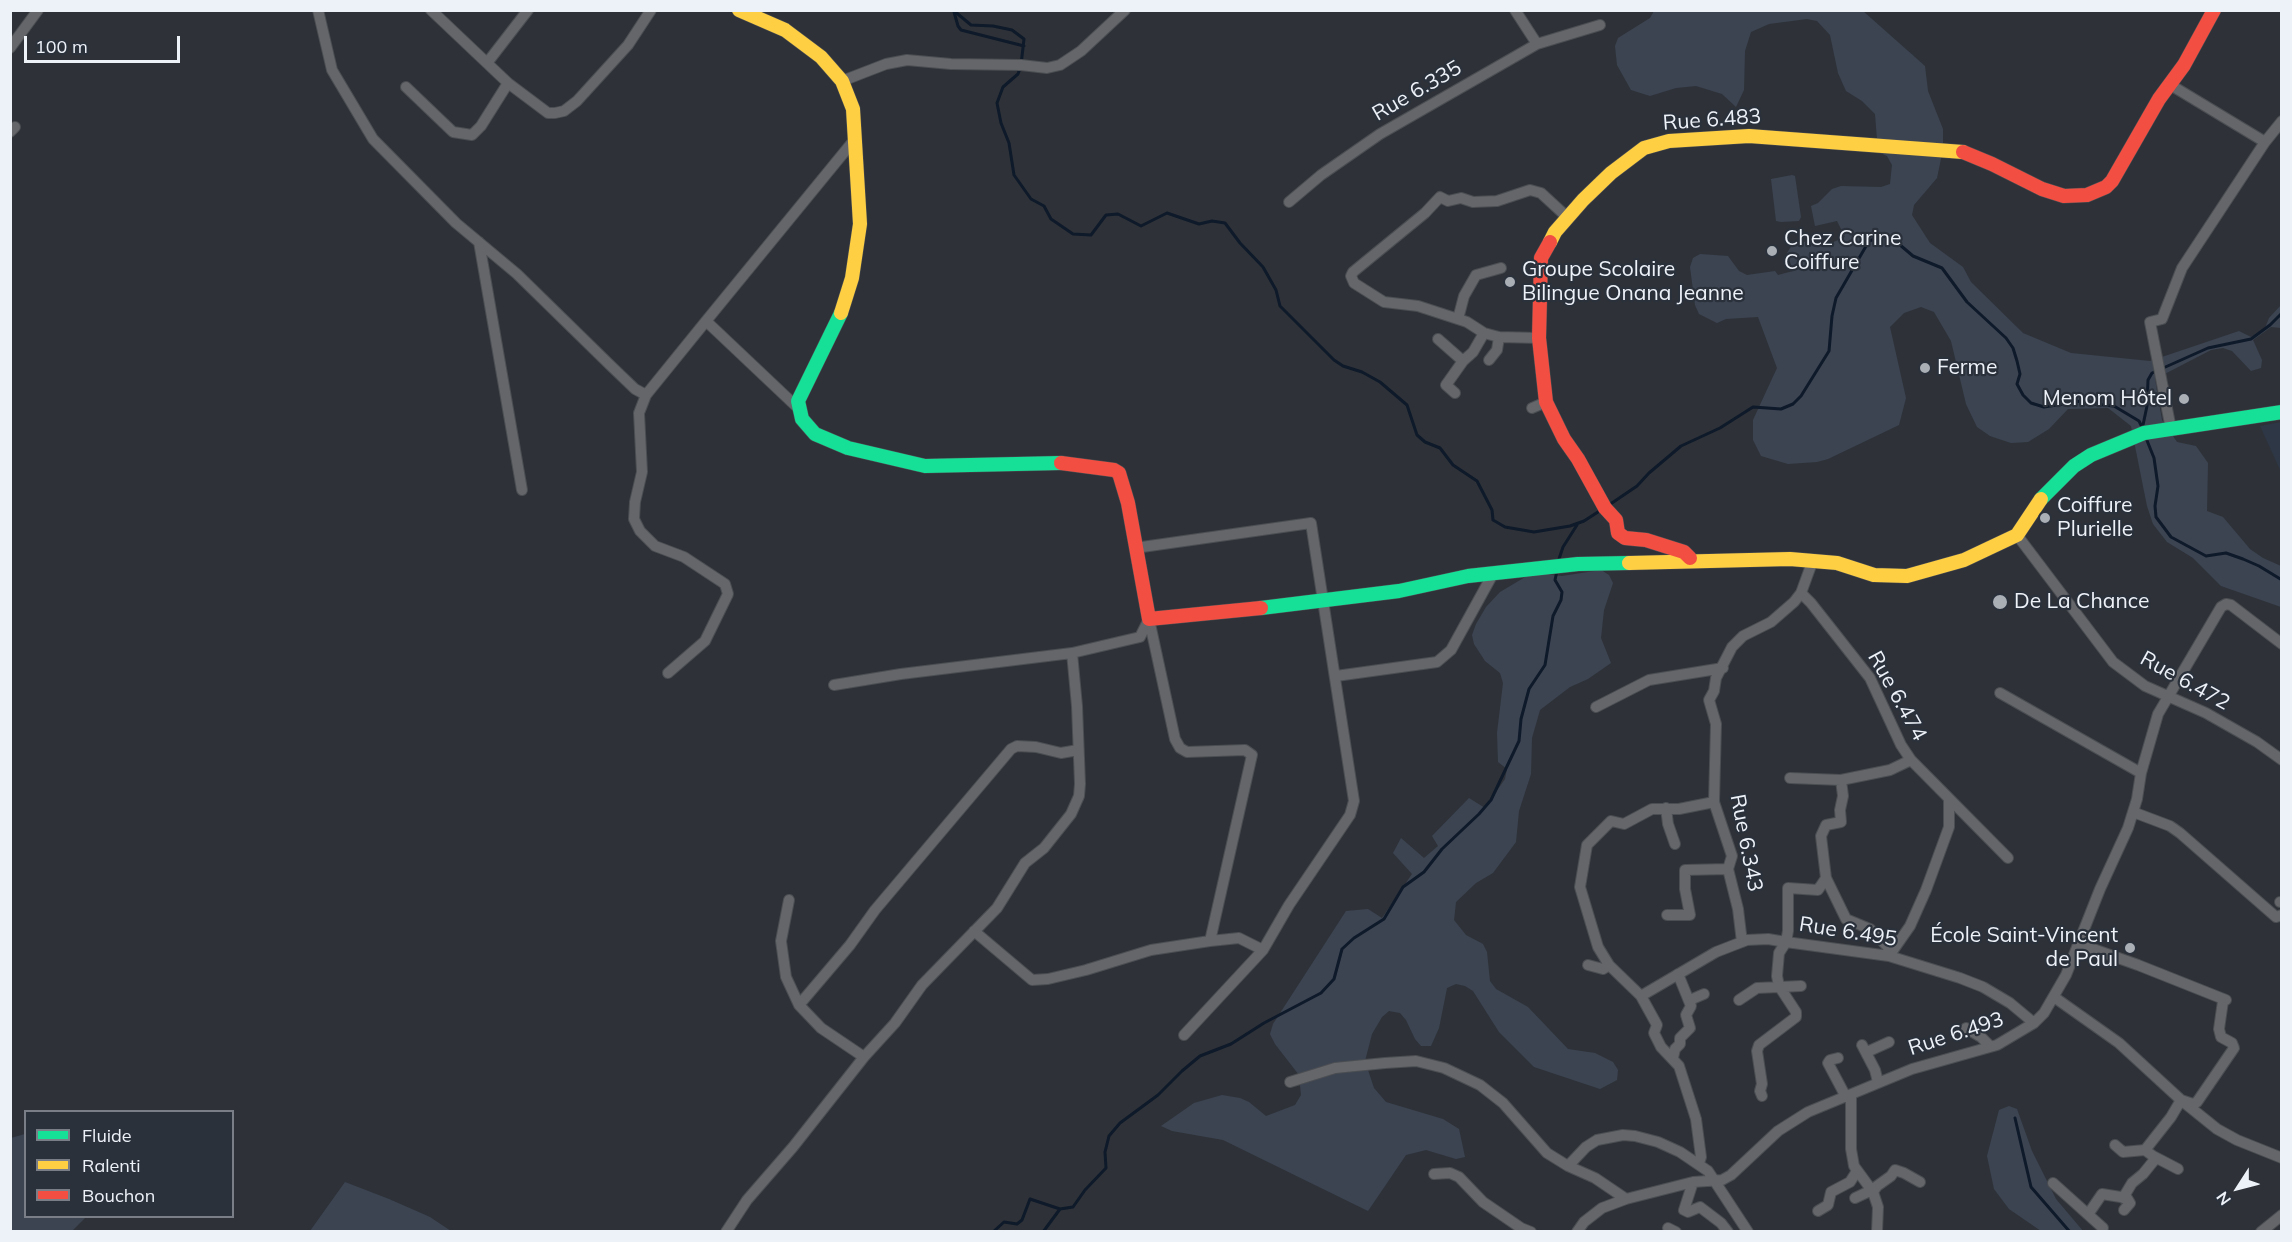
<!DOCTYPE html>
<html>
<head>
<meta charset="utf-8">
<style>
	body { margin:0 }
	#map { position:relative; width:2292px; height:1242px; overflow:hidden; background:#2e3238; font-family:Mulish,sans-serif }
	canvas { display:block }
	.frame { position:absolute; inset:0; border:12px solid #edf1f8; pointer-events:none }
	.legend { position:absolute; left:24px; top:1110px; width:210px; height:108px; box-sizing:border-box; background:#2b313b; border:2px solid #797e87; margin:0; padding:8px 10px; list-style:none; font-size:18px; color:#edf1f8 }
	.legend li { display:flex; align-items:center; gap:12px; height:30px }
	.legend b { width:30px; border:2px solid #797e87 }
	.north { position:absolute; left:2208px; top:1158px; width:60px; height:60px; -webkit-text-stroke:4px #2b313b; paint-order:stroke; rotate:234deg; font-size:16px; font-weight:700; line-height:24px; text-align:center; color:#edf1f8 }
	.north::after { content:''; display:block; margin:auto; width:21px; height:27px; background:#edf1f8; clip-path:polygon(50% 0,100% 100%,50% 72%,0 100%) }
	.scale { position:absolute; left:24px; top:36px; width:156px; height:27px; box-sizing:border-box; border:3px solid #edf1f8; border-top:0; padding-left:8px; font-size:18px; line-height:21px; white-space:nowrap; color:#edf1f8; -webkit-text-stroke:4px #2b313b; paint-order:stroke }
</style>
</head>
<body>
<div id="map">
<canvas width="2292" height="1242"></canvas>
<div class="frame"></div>
<ul class="legend">
<li><b style="height:8px;background:#16e098"></b>Fluide</li>
<li><b style="height:8px;background:#ffcf43"></b>Ralenti</li>
<li><b style="height:8px;background:#f24e42"></b>Bouchon</li>
</ul>
<div class="north">N</div>
<div class="scale">100 m</div>
</div>
<script>
const context = document.querySelector('canvas').getContext('2d');
context.lineJoin = 'round';
function paint(path, color) { context.fillStyle = color; context.fill(path, 'evenodd'); }
const toPath = rows => new Path2D(rows.map(r => 'M' + r).join(''));
function stroke(path, color, width, dash) { context.strokeStyle = color; context.lineWidth = width; context.lineCap = dash ? 'butt' : 'round'; context.setLineDash(dash || []); context.stroke(path); }
function drawText(font, color, halo, rows, align = 'center') {
  context.font = font + ' Mulish,sans-serif'; context.lineWidth = 4.5; context.setLineDash([]); context.textBaseline = 'middle'; context.strokeStyle = halo; context.fillStyle = color; for (const [text, x, y, turn = 0] of rows) {
    context.save(); context.translate(x, y); context.rotate((+turn || 0) * Math.PI / 180); context.textAlign = isNaN(turn) ? turn : align; if (halo) context.strokeText(text, 0, 0); context.fillText(text, 0, 0); context.restore();
  }
}
paint(toPath([
	[2281,422,2282,422,2281,472,2260,426]
]), '#2e3745');
paint(toPath([
	[1654,11,1863,11,1925,66,1928,91,1943,129,1943,149,1937,178,1914,205,1912,215,1930,243,1963,267,1971,282,2023,333,2071,353,2150,361,2239,331,2251,337,2265,328,2269,318,2281,305,2281,328,2271,327,2253,340,2262,360,2261,368,2251,371,2232,351,2223,348,2211,350,2155,379,2162,420,2177,442,2196,446,2208,463,2207,511,2223,517,2250,549,2263,558,2281,566,2281,607,2221,586,2193,558,2167,542,2153,524,2147,506,2131,426,2108,408,2068,409,2049,429,2028,442,2011,443,1990,436,1977,427,1966,404,1951,341,1934,312,1921,307,1904,313,1890,327,1906,398,1899,425,1828,459,1817,462,1788,464,1761,456,1753,440,1753,420,1777,368,1758,317,1726,319,1717,323,1699,314,1695,305,1690,267,1693,258,1700,254,1728,256,1739,271,1747,275,1775,271,1778,275,1793,271,1787,253,1792,245,1808,241,1819,245,1829,244,1845,237,1837,221,1815,226,1811,206,1818,203,1832,189,1841,186,1881,187,1890,184,1892,165,1887,156,1878,152,1875,114,1862,101,1846,91,1838,73,1830,35,1817,21,1807,19,1769,24,1751,32,1745,51,1744,90,1736,107,1722,94,1696,86,1676,88,1650,96,1631,90,1617,65,1615,46,1618,38,1650,18],
	[1792,175,1795,176,1801,217,1799,221,1781,222,1776,221,1771,179],
	[1601,570,1609,575,1613,583,1604,610,1601,638,1611,663,1588,679,1570,687,1540,710,1532,738,1531,774,1519,811,1516,842,1493,873,1476,883,1456,902,1454,920,1466,935,1483,944,1487,952,1490,981,1496,989,1528,1007,1568,1049,1595,1053,1613,1062,1618,1070,1617,1080,1600,1089,1534,1067,1499,1032,1473,991,1465,986,1456,984,1447,988,1439,1028,1431,1046,1421,1046,1415,1039,1406,1020,1400,1013,1389,1011,1382,1017,1372,1034,1365,1061,1374,1088,1386,1102,1443,1119,1459,1129,1465,1157,1456,1159,1426,1150,1406,1155,1368,1211,1223,1140,1172,1131,1161,1126,1194,1103,1222,1095,1240,1098,1249,1102,1266,1116,1295,1105,1301,1095,1299,1075,1275,1044,1270,1034,1273,1024,1346,911,1368,909,1382,918,1412,874,1393,853,1401,838,1424,858,1438,846,1432,836,1469,798,1485,808,1505,779,1507,769,1498,762,1497,733,1503,683,1500,673,1485,661,1474,644,1472,635,1476,624,1486,607,1500,592,1532,573,1562,576],
	[2009,1106,2017,1109,2032,1151,2056,1199,2083,1231,2041,1231,2009,1209,1994,1189,1987,1156,1999,1110],
	[25,1134,26,1216,86,1217,72,1231,11,1231,11,1138],
	[345,1182,389,1199,430,1217,451,1231,310,1231]
]), '#3c4452');
stroke(toPath([
	[953,10,971,25,993,26,1012,30,1024,39,1021,65,1018,74,1003,87,997,103,1001,123,1009,143,1014,175,1031,199,1044,206,1051,219,1073,234,1091,235,1106,215,1118,214,1141,226,1167,213,1199,224,1212,221,1225,223,1240,243,1263,267,1276,290,1280,306,1334,360,1343,366,1362,372,1380,382,1407,405,1417,435,1425,442,1440,448,1453,465,1477,481,1492,510,1493,520,1505,527,1534,532,1570,526,1584,521,1601,510],
	[954,12,958,26,961,30,1024,46],
	[2143,425,2147,406,2148,380,2152,373,2208,348,2251,339,2270,325,2282,313],
	[2146,438,2154,458,2158,486,2155,506,2156,517,2171,537,2206,556,2226,553,2243,559,2259,566,2282,580],
	[1609,505,1637,486,1649,473,1681,446,1720,428,1753,407,1781,409,1793,404,1801,396,1829,351,1832,316,1836,298,1869,241,1883,236,1893,239,1913,256,1942,268,1967,302,2006,338,2013,348,2017,361,2020,374,2017,384,2023,395,2031,403,2044,407,2087,400,2094,404,2114,406,2139,421,2143,429],
	[1558,562,1563,547,1577,525],
	[2015,1118,2031,1187,2070,1232],
	[993,1232,1004,1222,1017,1224,1022,1220,1030,1199,1060,1209,1073,1207,1085,1190,1106,1168,1105,1152,1109,1136,1120,1123,1158,1095,1182,1071,1200,1056,1231,1044,1264,1023,1321,993,1334,979,1342,949,1354,938,1384,919,1403,887,1424,872,1442,849,1479,814,1491,800,1519,741,1521,719,1529,689,1545,665,1553,616,1561,600,1562,592,1555,580,1557,571],
	[1043,1232,1060,1209]
]), '#0e1929', 3);
const street = toPath([
	[318,10,332,70,373,139,456,223,517,274,610,365,635,389,646,395,639,413,642,472,635,502,634,519,640,531,655,546,684,557,725,584,728,594,705,641,668,673],
	[431,10,508,83,548,113,555,113,564,111,577,101,628,45,651,10],
	[1537,44,1600,25],
	[10,48,38,10],
	[487,63,528,10],
	[842,81,886,64,907,60,951,64,1021,65,1047,68,1060,65,1081,51,1125,10],
	[2169,84,2265,142],
	[406,87,453,132,472,135,481,126,508,83],
	[10,132,15,127],
	[1289,202,1321,175,1380,134,1537,44,1515,10],
	[479,242,522,490],
	[1458,319,1464,296,1476,275,1501,268],
	[706,321,855,139],
	[1539,338,1499,337,1484,333,1467,322,1418,306,1384,302,1354,283,1351,276,1353,272,1425,213,1440,197,1448,201,1461,198,1473,202,1497,201,1530,190,1541,193,1567,217],
	[1438,339,1463,361],
	[1489,360,1497,350,1499,337],
	[1455,393,1446,385,1463,361,1473,352,1484,333],
	[646,395,706,321,798,408],
	[1532,408,1546,402],
	[2171,429,2150,322,2162,319,2182,268,2265,142,2282,121],
	[2017,535,2113,662,2145,686,2206,713,2257,742,2282,760],
	[1135,548,1311,523,1354,801,1350,815,1289,905,1263,950,1184,1035],
	[1801,593,1811,603,1870,678,1901,745,1911,760,1890,770,1841,780,1843,796,1840,810,1841,822,1826,825,1821,836,1826,878,1846,919,1870,929,1888,947,1889,956],
	[1149,619,1175,739,1180,748,1187,752,1245,750,1252,755,1210,941],
	[1336,676,1437,662,1451,650,1494,572],
	[834,685,901,674,1072,653],
	[2000,693,2141,773],
	[1596,707,1649,680,1723,668],
	[1911,760,2008,858],
	[1790,778,1841,780],
	[1666,808,1668,824,1675,844],
	[2133,812,2170,826,2180,833,2276,917,2282,915],
	[789,900,781,941,786,977,799,1005,821,1028,864,1057],
	[2280,902,2282,902],
	[1667,915,1690,915,1685,889,1685,870,1728,869],
	[974,931,1032,980,1048,979,1086,970,1151,950,1210,941,1239,938,1263,950],
	[1742,942,1738,909,1728,869,1732,856,1714,802,1716,724,1709,700,1714,691,1716,678,1732,647,1743,636,1771,622,1794,602,1801,593,1813,560],
	[2079,944,2138,965,2226,1000,2223,1001,2219,1029,2221,1037,2232,1043,2234,1048,2197,1102,2193,1104,2181,1100,2171,1117,2145,1150],
	[1889,956,1910,926,1926,890,1949,827,1949,801],
	[1588,965,1603,969,1609,965],
	[1641,996,1716,952,1747,940,1768,939,1786,942,1788,931,1788,888,1818,890,1826,878],
	[2054,997,2119,1043,2181,1100,2217,1129,2237,1140,2282,1158],
	[1690,1000,1704,994],
	[1739,1000,1757,988,1801,986],
	[799,1005,850,945,875,910,1011,749,1017,746,1036,747,1061,753,1078,750],
	[1966,1028,1981,1037,1990,1046],
	[1862,1045,1875,1070,1878,1082],
	[1867,1052,1889,1042],
	[1673,1058,1675,1049,1680,1044,1680,1038,1690,1028,1686,1015,1691,1006,1678,974],
	[1838,1058,1830,1060,1828,1063,1846,1097],
	[1290,1082,1335,1068,1385,1063,1416,1061,1444,1068,1480,1085,1503,1103,1547,1153,1568,1166,1595,1178,1626,1199],
	[1851,1095,1851,1149,1854,1166,1873,1192,1878,1207,1877,1232],
	[1762,1096,1760,1091,1762,1084,1757,1051,1759,1045,1796,1017,1796,1012,1779,986,1777,976,1779,953,1786,942,1889,956,1960,978,1983,987,2010,1003,2034,1023],
	[2115,1145,2123,1152,2145,1150,2153,1156,2178,1169],
	[1699,1163,1701,1157,1696,1119,1679,1066,1661,1047,1654,1033,1657,1025,1641,996,1609,965,1598,947,1580,887,1587,845,1611,821,1624,824,1652,809,1679,809,1714,802],
	[1568,1166,1586,1147,1597,1140,1623,1135,1635,1136,1658,1142,1680,1152,1708,1171,1748,1232],
	[1434,1174,1450,1173,1459,1177,1483,1202,1521,1228,1531,1232],
	[1693,1182,1684,1210,1688,1212,1700,1207,1721,1223,1728,1232],
	[2053,1183,2103,1228],
	[1873,1192,1877,1186,1891,1176,1895,1170,1904,1173,1920,1182],
	[1855,1198,1872,1190],
	[2123,1198,2132,1183,2143,1174,2156,1158],
	[1818,1211,1828,1205,1831,1192,1850,1182,1857,1171],
	[2089,1213,2102,1194,2127,1198,2130,1203,2124,1210],
	[1668,1228,1676,1232],
	[726,1232,747,1200,793,1147,864,1057,895,1023,922,985,997,908,1025,863,1044,848,1071,814,1079,796,1080,784,1077,706,1072,653,1140,637,1149,619],
	[1577,1232,1584,1222,1602,1208,1626,1199,1693,1182,1722,1180,1731,1175,1778,1131,1808,1112,1912,1069,1997,1045,2034,1023,2044,1013,2066,975,2100,889,2128,828,2137,799,2141,773,2158,714,2221,607,2226,604,2231,605,2282,644],
	[2261,1232,2282,1215]
]);
const fast = toPath([
	[841,313,798,401,802,419,815,434,848,448,925,466,1061,463],
	[2041,499,2074,466,2091,455,2144,433,2282,412],
	[1261,608,1399,591,1468,576,1578,564,1629,563]
]);
const slow = toPath([
	[739,10,785,30,821,57,842,81,853,109,860,224,852,278,841,313],
	[1550,242,1555,232,1583,200,1611,173,1644,148,1669,141,1749,136,1963,152],
	[1629,563,1790,559,1837,563,1874,575,1907,576,1964,560,2017,535,2041,499]
]);
const jam = toPath([
	[1963,152,1992,164,2042,189,2064,196,2087,195,2106,187,2112,181,2159,99,2184,65,2214,10],
	[1550,242,1541,258,1539,338,1546,402,1564,439,1578,459,1605,508,1616,520,1618,533,1625,538,1646,540,1684,552,1690,558],
	[1061,463,1114,470,1119,473,1128,503,1149,619,1261,608]
]);
stroke(street, '#4b4e52', 12);
stroke(fast, '#4b4e52', 15);
stroke(slow, '#4b4e52', 15);
stroke(jam, '#4b4e52', 15);
stroke(street, '#64666a', 10);
stroke(fast, '#16e098', 14);
stroke(slow, '#ffcf43', 14);
stroke(jam, '#f24e42', 14);
for (const [x, y, r, color] of [
	[1772,251,6,"#aaaeb5"],
	[1510,282,6,"#aaaeb5"],
	[1925,368,6,"#aaaeb5"],
	[2184,399,6,"#aaaeb5"],
	[2045,518,6,"#aaaeb5"],
	[2000,602,8,"#aaaeb5"],
	[2130,948,6,"#aaaeb5"]
]) { const dot = new Path2D(); dot.arc(x, y, r, 0, 2 * Math.PI); context.fillStyle = color; context.fill(dot); stroke(dot, '#2b313b', 2); }
drawText('21px', '#edf1f8', '#2b313b', [
	["Rue 6.335",1417,91,-30],
	["Rue 6.483",1712,120,-4],
	["Rue 6.472",2185,681,29],
	["Rue 6.474",1897,696,61],
	["Rue 6.343",1746,843,79],
	["Rue 6.495",1848,932,9],
	["Rue 6.493",1956,1034,-18]
]);
drawText('21px', '#edf1f8', '#2b313b', [
	["Chez Carine",1784,239],
	["Coiffure",1784,263],
	["Groupe Scolaire",1522,270],
	["Bilingue Onana Jeanne",1522,294],
	["Ferme",1937,368],
	["Menom Hôtel",2172,399,"right"],
	["Coiffure",2057,506],
	["Plurielle",2057,530],
	["De La Chance",2014,602],
	["École Saint-Vincent",2118,936,"right"],
	["de Paul",2118,960,"right"]
], 'left');
</script>
</body>
</html>
